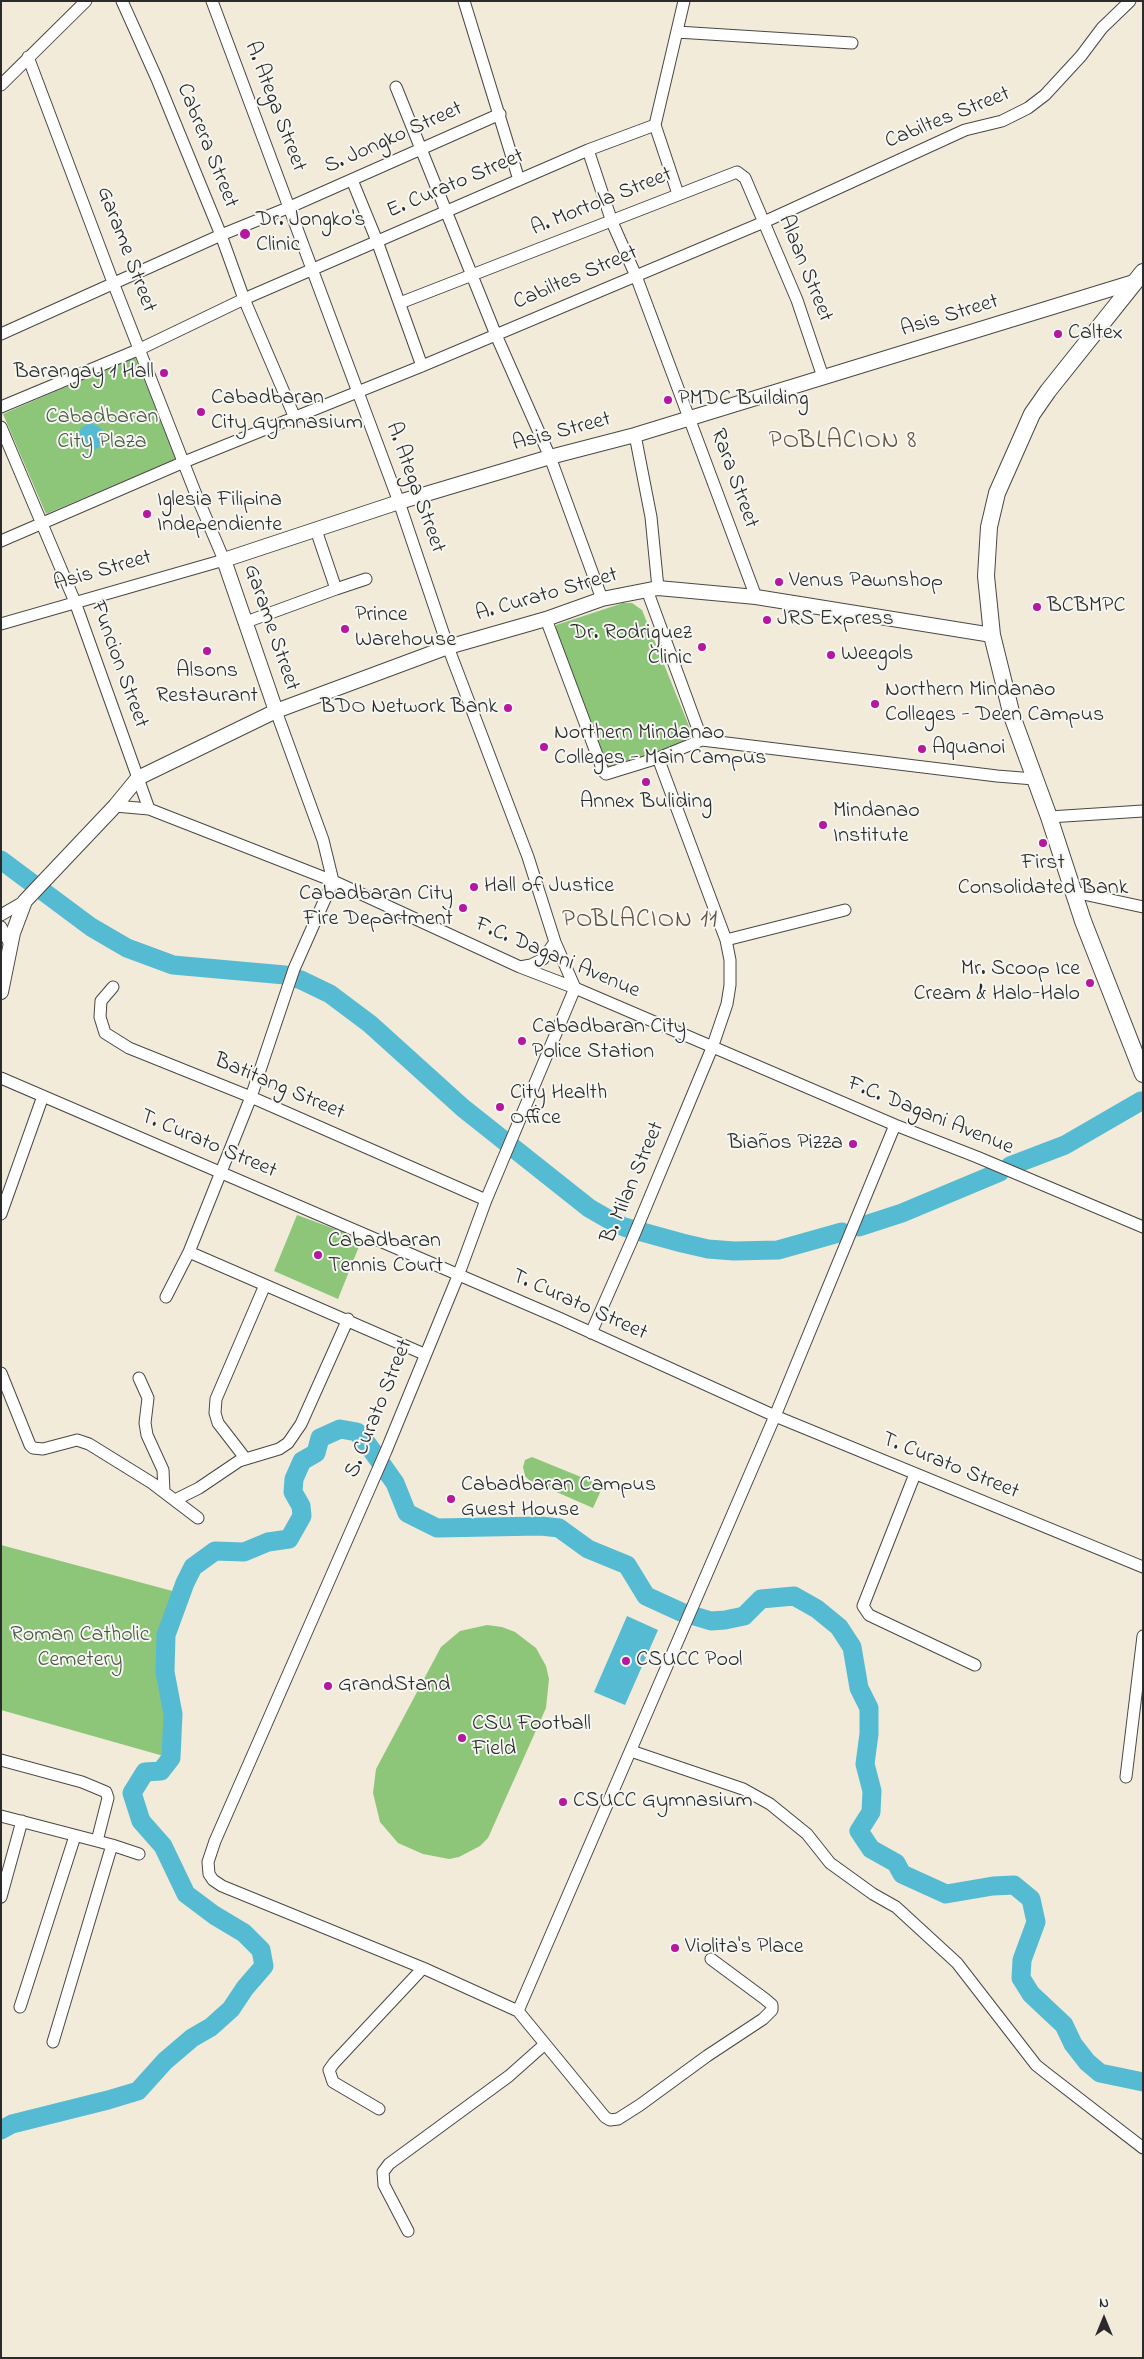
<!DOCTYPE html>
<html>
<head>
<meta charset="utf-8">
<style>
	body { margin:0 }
	#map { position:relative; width:1144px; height:2359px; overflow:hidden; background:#f2ebda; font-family:"Indie Flower",sans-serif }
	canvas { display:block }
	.frame { position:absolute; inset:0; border:2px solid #2b2b2b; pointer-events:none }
	.north { position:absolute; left:1079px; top:2294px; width:50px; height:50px; -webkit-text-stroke:4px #f6f6f2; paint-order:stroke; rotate:0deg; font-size:14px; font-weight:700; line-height:20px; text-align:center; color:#2b2b2b }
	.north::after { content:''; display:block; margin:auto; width:18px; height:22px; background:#2b2b2b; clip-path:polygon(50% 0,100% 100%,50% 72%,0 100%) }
</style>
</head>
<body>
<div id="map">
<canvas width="1144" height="2359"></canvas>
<div class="frame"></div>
<div class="north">N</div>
</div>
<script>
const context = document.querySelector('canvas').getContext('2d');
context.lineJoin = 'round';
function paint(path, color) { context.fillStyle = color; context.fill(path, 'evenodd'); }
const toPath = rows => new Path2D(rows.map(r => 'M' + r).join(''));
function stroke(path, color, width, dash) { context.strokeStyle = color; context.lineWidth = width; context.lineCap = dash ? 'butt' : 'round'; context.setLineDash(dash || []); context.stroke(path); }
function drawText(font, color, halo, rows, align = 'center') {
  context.font = font + ' "Indie Flower",sans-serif'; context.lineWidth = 4; context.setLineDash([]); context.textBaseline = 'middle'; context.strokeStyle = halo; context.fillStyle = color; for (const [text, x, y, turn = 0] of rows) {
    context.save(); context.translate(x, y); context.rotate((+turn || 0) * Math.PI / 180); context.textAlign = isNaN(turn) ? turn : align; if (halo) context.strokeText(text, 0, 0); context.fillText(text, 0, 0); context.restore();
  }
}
paint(toPath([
	[135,357,176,459,46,514,3,414],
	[623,603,632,603,642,610,693,736,691,740,614,768,606,768,556,631,556,625],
	[297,1215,362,1239,338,1299,274,1271],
	[532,1457,603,1486,593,1508,529,1480,525,1476,523,1467,525,1460],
	[1,1545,180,1593,160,1635,159,1674,171,1716,167,1757,1,1710],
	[487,1625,502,1627,515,1632,536,1648,546,1666,549,1679,546,1708,488,1838,480,1846,459,1857,449,1859,423,1854,398,1843,380,1822,373,1793,376,1769,441,1647,460,1631]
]), '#8ec679');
paint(toPath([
	'78 437a13 13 0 1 1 26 0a13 13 0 1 1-26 0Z',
	[627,1616,658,1630,625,1705,594,1692]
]), '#55bbd3');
stroke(toPath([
	[1,860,91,927,127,948,173,965,285,975,301,980,330,994,370,1024,463,1108,589,1208,608,1219,624,1227,682,1243,708,1249,734,1251,778,1250,842,1232],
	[1010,1166,1065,1145,1141,1101],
	[859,1227,902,1213,1000,1172],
	[1,2130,12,2124,108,2100,138,2091,165,2061,192,2038,211,2027,231,2009,245,1988,264,1966,261,1950,244,1933,214,1915,186,1894,163,1846,141,1821,132,1793,145,1772,161,1771,171,1758,173,1714,165,1672,166,1635,185,1583,193,1567,215,1551,244,1552,268,1542,289,1539,302,1516,301,1506,293,1492,294,1479,302,1461,316,1453,320,1438,340,1429,357,1432,368,1445,395,1483,407,1513,437,1528,541,1526,559,1528,588,1549,627,1565,646,1596,681,1612,711,1621,725,1620,744,1616,761,1599,794,1596,817,1609,839,1627,852,1647,859,1688,869,1708,869,1734,865,1764,872,1791,871,1812,859,1831,871,1849,896,1863,902,1874,946,1894,993,1886,1014,1885,1031,1899,1036,1922,1022,1960,1021,1978,1031,1994,1064,2025,1073,2044,1087,2062,1100,2073,1143,2082]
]), '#55bbd3', 19);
const minor = toPath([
	[122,1,157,79,221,235,244,299,295,418],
	[212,1,399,502,448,647,528,857,555,942,575,988,486,1200,458,1276,386,1451,215,1841,208,1862,209,1874,213,1880,222,1886,423,1968,518,2011,605,2117,610,2120,618,2119,640,2105,707,2056,763,2019,772,2010,772,2005,765,1999,711,1959],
	[464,1,519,180],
	[677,32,852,43],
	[1,85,86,1],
	[396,87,496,335,550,457,602,599],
	[588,150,612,222,636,276,756,597],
	[352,180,377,241,422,366],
	[678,194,655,125,684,1],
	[400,303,737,172,745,178,797,300,823,377],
	[1,334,221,235,290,207,500,114],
	[1,407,140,349,244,299,588,150,655,125],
	[1,427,75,602,149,809],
	[635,435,651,517,658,588],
	[1,541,184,462,422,366,764,222,965,130,1002,121,1028,108,1045,95,1081,56,1102,28,1130,1],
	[336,589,366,579],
	[647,590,702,740],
	[546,619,603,771,606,774,658,758,702,740,997,776,1034,779],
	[246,622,336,589,316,530],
	[1,624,224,560,195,492,114,285,28,57],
	[276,711,323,840,333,881,294,969,251,1097,189,1252,424,1354],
	[115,806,149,809,333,881,520,967,575,988,895,1125,977,1157,1143,1227],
	[1049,817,1143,811],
	[1074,892,1143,907],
	[1,915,25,901],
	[1,927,11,946],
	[726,940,845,910],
	[520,967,531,965,543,959,555,942],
	[113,987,101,1001,100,1017,105,1033,129,1048,251,1097,486,1200],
	[1,1078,559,1318,775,1416,1143,1567],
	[1,1214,43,1096],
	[166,1297,189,1252],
	[591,1333,632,1240,712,1048,727,1004,730,985,730,960,726,940,658,758],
	[1,1373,30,1445,33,1448,43,1449,77,1440,89,1444,152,1483,198,1518],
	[139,1378,148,1398,145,1423,147,1435,163,1470,164,1492],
	[245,1458,218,1423,215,1413,216,1399,265,1285],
	[915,1474,863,1606,869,1615,975,1665],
	[175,1500,199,1488,239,1461,279,1449,288,1443,301,1424,348,1319],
	[631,1751,743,1789,770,1804,807,1834,830,1863,873,1894,896,1907,957,1963,1036,2065,1046,2073,1143,2148],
	[1,1760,82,1782,106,1792,108,1798,97,1841,1,1816],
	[1126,1777,1143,1636],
	[112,1845,139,1854],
	[1,1897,22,1821],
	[20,2007,75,1836],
	[518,2011,775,1416,895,1125],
	[53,2042,112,1845,97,1841],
	[379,2109,333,2082,329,2070,334,2063,423,1968],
	[408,2231,384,2185,383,2172,389,2164,509,2076,545,2044]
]);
const major = toPath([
	[276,711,224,560,399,502,550,457,635,435,1134,282],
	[1,992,13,933,25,901,115,806,138,778,276,711,448,647,546,619,602,599,658,588,756,597,992,635]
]);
const highway = toPath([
	[1143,272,1048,391,1032,414,997,493,989,527,986,576,992,635,1012,716,1049,817,1083,921,1143,1074]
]);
stroke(minor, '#494845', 13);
stroke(major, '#494845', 16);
stroke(highway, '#494845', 18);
stroke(minor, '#fff', 11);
stroke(major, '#fff', 14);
stroke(highway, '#fff', 16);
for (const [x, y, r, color] of [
	[245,234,6,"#b5179e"],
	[1058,334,5,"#b5179e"],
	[164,373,5,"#b5179e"],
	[668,400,5,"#b5179e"],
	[201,412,5,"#b5179e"],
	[147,514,5,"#b5179e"],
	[779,582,5,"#b5179e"],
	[1037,607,5,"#b5179e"],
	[767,620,5,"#b5179e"],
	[345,629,5,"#b5179e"],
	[702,647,5,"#b5179e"],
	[207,651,5,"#b5179e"],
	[831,655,5,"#b5179e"],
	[875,704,5,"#b5179e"],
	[508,708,5,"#b5179e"],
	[544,747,5,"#b5179e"],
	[922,749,5,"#b5179e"],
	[646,782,5,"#b5179e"],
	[823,825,5,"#b5179e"],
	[1043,843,5,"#b5179e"],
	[474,887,5,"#b5179e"],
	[463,908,5,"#b5179e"],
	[1090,983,5,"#b5179e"],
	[522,1041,5,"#b5179e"],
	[500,1107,5,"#b5179e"],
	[853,1144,5,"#b5179e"],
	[318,1255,5,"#b5179e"],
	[451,1499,5,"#b5179e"],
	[626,1661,5,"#b5179e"],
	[328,1686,5,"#b5179e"],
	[462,1738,5,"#b5179e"],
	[563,1802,5,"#b5179e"],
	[675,1948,5,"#b5179e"]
]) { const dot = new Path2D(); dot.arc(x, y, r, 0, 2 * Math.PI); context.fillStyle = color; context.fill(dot); stroke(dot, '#f6f6f2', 2); }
drawText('22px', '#2b2b2b', '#f6f6f2', [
	["A. Atega Street",274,107,69],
	["Cabiltes Street",948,119,-22],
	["S. Jongko Street",394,139,-24],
	["Cabrera Street",206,146,68],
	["E. Curato Street",456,185,-23],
	["A. Mortola Street",602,203,-22],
	["Garame Street",125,250,69],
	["Alaan Street",804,269,68],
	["Cabiltes Street",576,279,-23],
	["Asis Street",950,317,-17],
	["Asis Street",562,433,-15],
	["Rara Street",733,479,70],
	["A. Atega Street",414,488,70],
	["Asis Street",103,572,-16],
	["A. Curato Street",547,596,-16],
	["Garame Street",270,628,71],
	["Funcion Street",118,665,70],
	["F.C. Dagani Avenue",557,959,23],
	["Batitang Street",279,1088,23],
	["F.C. Dagani Avenue",930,1117,22],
	["T. Curato Street",208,1145,23],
	["B. Milan Street",634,1183,-67],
	["T. Curato Street",579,1306,24],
	["S. Curato Street",380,1409,-68],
	["T. Curato Street",950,1467,22]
]);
drawText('22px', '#2b2b2b', '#f6f6f2', [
	["Dr. Jongko's",256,221],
	["Clinic",256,246],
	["Caltex",1068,334],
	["Barangay 1 Hall",154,373,"right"],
	["Cabadbaran",211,399],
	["City Gymnasium",211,424],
	["PMDC Building",678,400],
	["Iglesia Filipina",157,501],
	["Independiente",157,526],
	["Venus Pawnshop",789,582],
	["BCBMPC",1047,607],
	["Prince",355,616],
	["Warehouse",355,641],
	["JRS Express",777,620],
	["Dr. Rodriguez",692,634,"right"],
	["Clinic",692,659,"right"],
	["Weegols",841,655],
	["Alsons",207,672,"center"],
	["Restaurant",207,697,"center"],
	["Northern Mindanao",885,691],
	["Colleges - Deen Campus",885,716],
	["BDO Network Bank",498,708,"right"],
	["Northern Mindanao",554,734],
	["Colleges - Main Campus",554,759],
	["Aquanoi",932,749],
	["Annex Buliding",646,803,"center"],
	["Mindanao",833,812],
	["Institute",833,837],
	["First",1043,864,"center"],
	["Consolidated Bank",1043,889,"center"],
	["Hall of Justice",484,887],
	["Cabadbaran City",453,895,"right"],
	["Fire Department",453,920,"right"],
	["Mr. Scoop Ice",1080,970,"right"],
	["Cream & Halo-Halo",1080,995,"right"],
	["Cabadbaran City",532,1028],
	["Police Station",532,1053],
	["City Health",510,1094],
	["Office",510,1119],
	["Biaños Pizza",843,1144,"right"],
	["Cabadbaran",328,1242],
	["Tennis Court",328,1267],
	["Cabadbaran Campus",461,1486],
	["Guest House",461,1511],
	["CSUCC Pool",636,1661],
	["GrandStand",338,1686],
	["CSU Football",472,1725],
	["Field",472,1750],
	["CSUCC Gymnasium",573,1802],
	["Violita's Place",685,1948]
], 'left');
drawText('22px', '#495a42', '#f6f6f2', [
	["Cabadbaran",102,418],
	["City Plaza",102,443],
	["Roman Catholic",80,1636],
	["Cemetery",80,1661]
]);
context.letterSpacing = '1px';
drawText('25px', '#65533e', '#f6f6f2', [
	["POBLACION 8",843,443],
	["POBLACION 11",640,922]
]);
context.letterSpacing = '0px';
</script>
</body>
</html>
